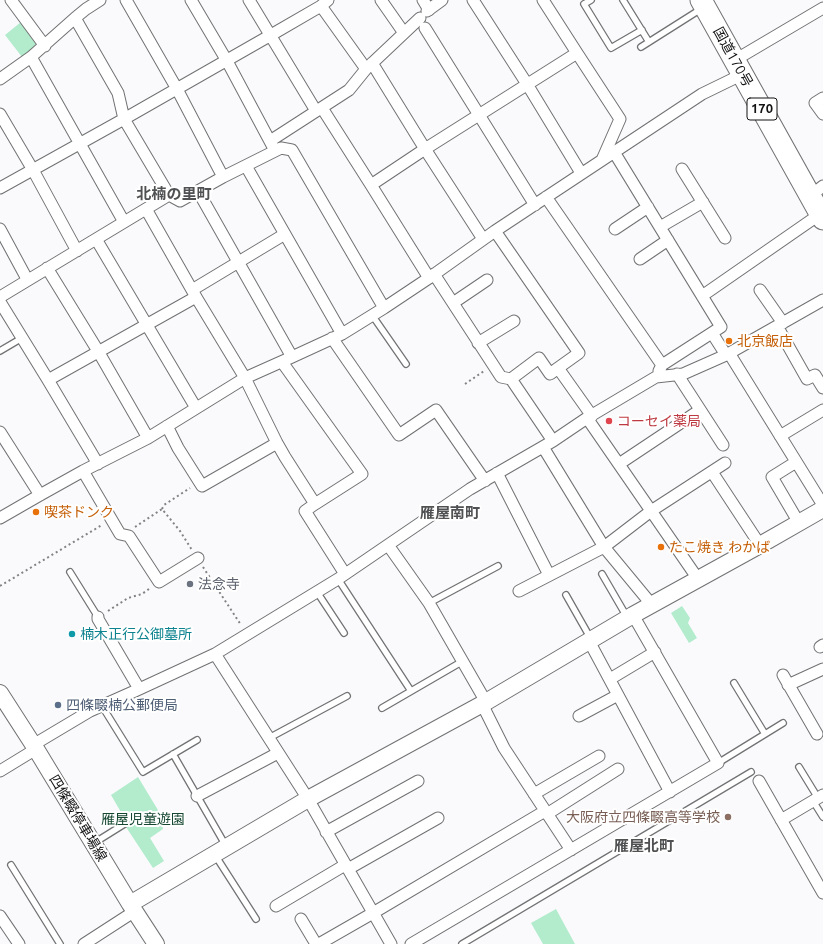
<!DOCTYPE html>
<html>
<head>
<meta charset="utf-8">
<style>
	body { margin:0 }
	canvas { display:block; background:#fafafc }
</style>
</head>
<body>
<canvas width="823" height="944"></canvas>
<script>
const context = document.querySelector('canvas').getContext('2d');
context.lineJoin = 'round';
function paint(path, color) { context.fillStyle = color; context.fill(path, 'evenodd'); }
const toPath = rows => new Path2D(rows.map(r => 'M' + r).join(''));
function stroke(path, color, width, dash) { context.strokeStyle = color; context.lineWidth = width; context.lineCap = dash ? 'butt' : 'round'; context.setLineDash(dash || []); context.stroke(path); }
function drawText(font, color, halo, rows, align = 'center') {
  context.font = font + ' Ubuntu,"Noto Sans JP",sans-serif'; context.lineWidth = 4; context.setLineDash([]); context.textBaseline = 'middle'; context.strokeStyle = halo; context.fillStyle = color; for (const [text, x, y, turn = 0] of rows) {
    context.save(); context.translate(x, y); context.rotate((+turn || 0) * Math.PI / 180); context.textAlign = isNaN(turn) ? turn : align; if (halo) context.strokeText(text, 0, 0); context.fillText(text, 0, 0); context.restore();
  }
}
paint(toPath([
	[21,22,35,39,36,46,22,57,5,35],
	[682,606,690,618,688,623,697,638,689,643,671,613],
	[138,777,158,810,163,829,150,838,164,861,153,868,126,827,125,819,111,795],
	[556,909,575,944,543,944,531,923]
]), '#b2eccd');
const lane = toPath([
	[591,0,584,4,611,48,642,30],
	[623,0,649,42],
	[641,47,701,9],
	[372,315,406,364],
	[0,351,22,338],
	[70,572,98,617],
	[602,574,627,617],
	[338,579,411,691],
	[317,592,344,633],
	[566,595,591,639],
	[429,603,498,566],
	[734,683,765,734],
	[102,706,143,772,197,740],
	[382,708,463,661],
	[269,738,347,696],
	[173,754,226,846],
	[718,763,783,723],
	[799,767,818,798],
	[813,801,823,817],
	[94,843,126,823],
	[215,855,256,919],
	[11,865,60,944],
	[462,944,751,772]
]);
const street = toPath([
	[11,0,45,46],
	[126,0,177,89,223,177],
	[191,0,227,61,273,147],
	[249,0,316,111],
	[381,0,404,33],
	[423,0,429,10],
	[473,0,527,84,581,173],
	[543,0,577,53,620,119,602,160],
	[321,6,366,69],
	[427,11,442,0],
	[75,18,118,93,124,119,169,195,180,201,223,177,281,148,292,150,384,308],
	[425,28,535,205],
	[31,57,124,222],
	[735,60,823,8],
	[372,63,425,149,483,239],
	[0,79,31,57,75,18,86,9,100,0],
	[823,98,815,103,823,114],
	[322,108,371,185,429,278],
	[0,114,33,170,77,251],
	[270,141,349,90,366,69,420,18],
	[614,152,721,327,662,365],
	[246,166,342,334],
	[682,169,725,238],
	[371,185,425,149,577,53],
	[0,188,124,119,271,35,321,6,328,0],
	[198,191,292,357],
	[810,196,823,186],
	[546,197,662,365,659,371],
	[146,209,196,297,245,378,277,443,285,457,315,504,305,511,345,574],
	[660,227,703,202],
	[0,229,27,279],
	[615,229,648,207],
	[495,231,579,353,558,368,592,416],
	[96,239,196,408],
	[640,259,668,240],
	[47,268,98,351,148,438],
	[434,274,501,377,511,379,553,441],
	[192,290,285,234],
	[760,290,783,323],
	[702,296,823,212],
	[0,297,169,195],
	[0,302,48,380,98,464],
	[453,303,487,280],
	[777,326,807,379,815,375,823,388],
	[712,333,726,355],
	[332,338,399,435,436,410,485,481],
	[478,343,514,321],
	[729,353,823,505],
	[282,362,362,474,315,504],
	[677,374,723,445],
	[511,379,539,358,550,374,558,368],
	[48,380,196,297],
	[587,418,698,579],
	[167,426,178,448,202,486,277,443],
	[0,432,40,495],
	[780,436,823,410],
	[543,447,604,547,652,605],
	[796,462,772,477,799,523],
	[619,464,700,410],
	[83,471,120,534,129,536,159,582,198,558],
	[712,472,760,545],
	[497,473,549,575],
	[0,518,40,495,83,471,148,438,245,378,292,357,342,334,355,326,384,308,429,278,495,231,702,94,743,74],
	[388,545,429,603,486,702],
	[519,591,604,547,651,511,725,463],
	[98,617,98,619,138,687,135,691],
	[589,641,670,792],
	[820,647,823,645],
	[215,654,308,799,391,944],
	[783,675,817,734],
	[610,679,655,652],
	[788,685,823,669],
	[482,704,504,748,571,850],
	[579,716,618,695],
	[33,745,90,711,135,691,215,654,338,579,470,489,553,441,587,418,656,377,683,374,726,355,823,300],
	[0,771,36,749],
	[759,781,823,893],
	[534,794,599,756],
	[197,796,278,753],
	[547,814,618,769],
	[781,820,823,795],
	[326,832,418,781],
	[348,869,438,818],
	[276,906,345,865],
	[0,916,19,944],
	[301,919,316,944],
	[84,944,135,911],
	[319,944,373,913,545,811],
	[411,944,718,763,633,615]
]);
const secondary = toPath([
	[0,693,36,749,130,904,156,944],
	[130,904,308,799,486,702,633,615,760,545,823,509]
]);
const highway = toPath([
	[701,0,823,219]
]);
stroke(lane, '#717273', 8);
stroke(street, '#717273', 13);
stroke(secondary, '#717273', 18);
stroke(highway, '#717273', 23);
stroke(toPath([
	[465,384,484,371],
	[162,509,164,505,190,488],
	[135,527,162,509,180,531,192,550],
	[203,567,241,625],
	[0,586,102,525],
	[108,611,128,598,142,594,149,589]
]), '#838384', 2, [2, 3]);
stroke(lane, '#fff', 5.5);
stroke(street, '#fff', 11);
stroke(secondary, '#fff', 16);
stroke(highway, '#fff', 21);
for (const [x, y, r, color] of [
	[729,341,4,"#e8710a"],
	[609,421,4,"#e0444e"],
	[36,512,4,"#e8710a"],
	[661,547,4,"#e8710a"],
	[190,584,4,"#6b7280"],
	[72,634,4,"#0f9aa8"],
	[58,705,4,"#5c6f8a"],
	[728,817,4,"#8d6e63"]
]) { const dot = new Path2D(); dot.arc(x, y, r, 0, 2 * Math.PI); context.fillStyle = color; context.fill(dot); stroke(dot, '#fff', 1.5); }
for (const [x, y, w] of [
	[762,109,30]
]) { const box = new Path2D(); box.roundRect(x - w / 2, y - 11, w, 22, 3); context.fillStyle = '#fff'; context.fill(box); stroke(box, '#131313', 1); }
drawText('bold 13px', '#131313', null, [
	["170",762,109]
]);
drawText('14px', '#131313', '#fff', [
	["国道170号",733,57,61],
	["四條畷停車場線",78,818,59]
]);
drawText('14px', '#c56008', '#fff', [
	["北京飯店",737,341],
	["喫茶ドンク",44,512],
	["たこ焼き わかば",669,547]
], 'left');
drawText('14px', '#be3a42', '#fff', [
	["コーセイ薬局",617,421]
], 'left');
drawText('14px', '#5b616d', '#fff', [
	["法念寺",198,584]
], 'left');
drawText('14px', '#0d838f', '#fff', [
	["楠木正行公御墓所",80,634]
], 'left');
drawText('14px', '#4e5e75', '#fff', [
	["四條畷楠公郵便局",66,705]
], 'left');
drawText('14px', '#785e54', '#fff', [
	["大阪府立四條畷高等学校",720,817]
], 'right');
drawText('14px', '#154731', '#fff', [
	["雁屋児童遊園",143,819]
]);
drawText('bold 15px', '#505152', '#fff', [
	["北楠の里町",174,194],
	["雁屋南町",450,513],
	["雁屋北町",644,846]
]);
</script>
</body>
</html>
